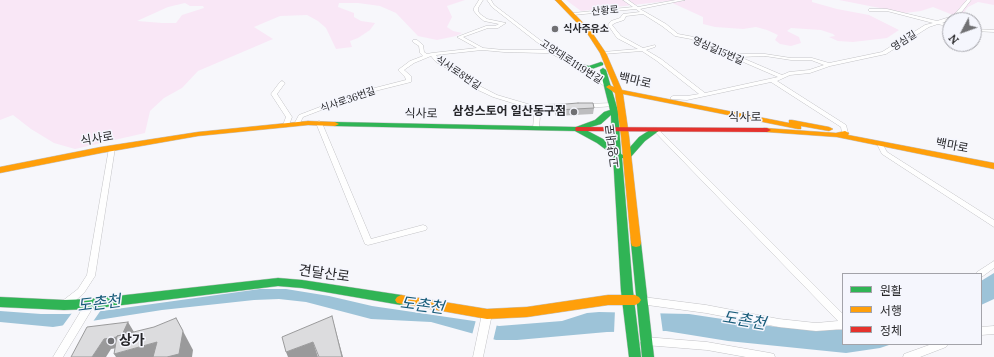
<!DOCTYPE html>
<html>
<head>
<meta charset="utf-8">
<style>
	body { margin:0 }
	#map { position:relative; width:994px; height:357px; overflow:hidden; background:#f7f7fb; font-family:Lora,"Noto Sans KR",serif }
	canvas { display:block }
	.legend { position:absolute; left:842px; top:273px; width:140px; height:72px; box-sizing:border-box; background:#f5f6fd; border:1px solid #a3a3a9; margin:0; padding:5px 7px; list-style:none; font-size:12px; color:#27272a }
	.legend li { display:flex; align-items:center; gap:8px; height:20px }
	.legend b { width:20px; border:1px solid #a3a3a9 }
	.north { position:absolute; left:942px; top:12px; width:40px; height:40px; box-sizing:border-box; background:#f5f6fd; border:1px solid #a3a3a9; border-radius:50%; rotate:229deg; font-size:11px; font-weight:700; line-height:16px; text-align:center; color:#27272a }
	.north::after { content:''; display:block; margin:auto; width:14px; height:18px; background:#707073; clip-path:polygon(50% 0,100% 100%,50% 72%,0 100%) }
</style>
</head>
<body>
<div id="map">
<canvas width="994" height="357"></canvas>
<ul class="legend">
<li><b style="height:5px;background:#30b455"></b>원활</li>
<li><b style="height:5px;background:#ff9f0a"></b>서행</li>
<li><b style="height:5px;background:#e5322d"></b>정체</li>
</ul>
<div class="north">N</div>
</div>
<script>
const context = document.querySelector('canvas').getContext('2d');
context.lineJoin = 'round';
function paint(path, color) { context.fillStyle = color; context.fill(path, 'evenodd'); }
const toPath = rows => new Path2D(rows.map(r => 'M' + r).join(''));
function stroke(path, color, width, dash) { context.strokeStyle = color; context.lineWidth = width; context.lineCap = dash ? 'butt' : 'round'; context.setLineDash(dash || []); context.stroke(path); }
function drawText(font, color, halo, rows, align = 'center') {
  context.font = font + ' Lora,"Noto Sans KR",serif'; context.lineWidth = 3; context.setLineDash([]); context.textBaseline = 'middle'; context.strokeStyle = halo; context.fillStyle = color; for (const [text, x, y, turn = 0] of rows) {
    context.save(); context.translate(x, y); context.rotate((+turn || 0) * Math.PI / 180); context.textAlign = isNaN(turn) ? turn : align; if (halo) context.strokeText(text, 0, 0); context.fillText(text, 0, 0); context.restore();
  }
}
paint(toPath([
	[0,0,465,0,447,6,452,17,447,27,453,31,462,33,456,36,437,40,418,36,396,13,380,6,358,3,339,3,338,7,354,13,354,17,361,21,375,23,370,30,358,38,350,41,352,47,336,49,326,28,318,21,307,15,280,16,254,27,273,39,198,71,182,88,164,98,150,111,145,133,75,149,54,143,31,129,13,115,0,120],
	[185,3,190,6,203,6,204,8,182,15,176,23,162,23,137,21,168,7],
	[566,0,812,0,812,2,837,9,869,15,899,30,887,38,853,42,838,41,829,37,835,36,833,34,821,30,791,28,787,31,799,37,801,43,791,46,780,44,775,40,778,35,767,30,756,27,743,29,715,27,703,24,703,17,668,1,581,11],
	[839,0,994,0,994,5,978,2,968,7,962,15,958,17,933,7,921,11,905,13]
]), '#f9e7f6');
paint(toPath([
	[994,273,994,299,981,305,981,281],
	[260,289,286,289,329,296,372,306,474,321,499,326,562,321,587,313,599,312,689,314,769,326,812,330,843,330,843,344,892,344,880,348,846,353,728,341,666,331,607,332,517,340,496,340,431,322,371,319,306,302,279,299,254,300,162,310,53,327,0,322,0,311,41,314,68,314,102,311]
]), '#9dc3d8');
paint(toPath([
	[101,310,92,323,61,328,72,313],
	[615,310,660,311,663,333,614,333],
	[476,320,497,324,493,341,472,335]
]), '#f7f7fb');
const street = toPath([
	[479,0,483,0,478,8,478,11,480,14,487,19,506,23,498,28,488,28,463,37,483,48,504,50,547,50,492,7,487,0,491,0,494,5,553,50,589,70,612,87,609,89,607,88,585,72,550,53,543,53,504,52,482,50,436,55,440,60,466,75,470,81,497,95,531,105,563,104,566,106,563,108,535,109,540,116,539,128,538,129,534,129,533,128,534,116,529,108,493,97,478,90,466,83,462,77,436,62,431,56,414,63,404,70,411,76,411,82,363,94,303,117,299,125,295,125,294,124,299,115,359,92,406,80,405,77,398,70,410,61,423,56,420,53,419,46,413,42,413,40,417,40,423,45,424,52,427,54,432,53,477,48,457,37,486,26,495,26,499,24,484,21,478,16,474,11,474,8,479,0],
	[623,0,628,0,638,7,676,0,685,0,640,9,666,24,678,34,694,37,735,55,741,54,765,54,791,58,812,58,829,63,882,52,925,25,933,23,887,11,869,11,869,9,887,9,937,21,953,16,967,0,971,0,957,18,942,23,950,25,950,27,938,24,929,27,886,54,830,66,810,73,790,75,777,81,846,125,848,133,845,135,842,133,841,127,771,82,687,100,671,99,671,97,673,96,687,96,699,94,657,61,642,51,603,54,601,53,603,52,638,49,617,38,608,25,611,21,620,18,623,14,640,12,636,9,573,15,571,14,573,13,633,7,623,0],
	[643,14,662,26,675,36,691,39,731,57,731,58,734,58,778,77,705,93,661,59,646,50,655,47,655,45,643,48,621,36,612,25,615,23,624,20,626,16,643,14],
	[765,56,791,60,811,60,824,65,809,70,789,72,782,75,740,57,765,56],
	[974,29,994,30,994,32,974,31,974,29],
	[282,81,285,83,277,94,292,117,289,125,286,127,283,125,286,117,271,94,280,82,282,81],
	[613,103,615,104,615,106,585,108,582,106,585,104,613,103],
	[319,121,322,123,371,239,423,225,426,226,427,228,426,230,368,245,365,244,316,123,319,121],
	[656,128,658,129,843,314,843,329,816,331,779,327,706,313,640,304,638,301,640,298,643,297,706,305,779,319,816,323,838,321,654,131,653,130,656,128],
	[880,142,882,143,887,152,994,220,994,227,882,154,877,144,880,142],
	[112,146,115,148,95,276,84,293,67,308,64,309,61,308,59,305,61,302,78,289,87,275,109,148,112,146],
	[994,261,994,268,983,276,981,277,981,274,976,274,977,272,994,261],
	[90,300,93,301,95,304,63,357,53,357,87,301,90,300],
	[487,310,490,311,492,314,483,357,473,357,482,314,484,311,487,310],
	[994,326,994,334,981,335,981,327,994,326],
	[645,337,707,342,770,353,774,354,775,357,746,357,707,350,645,345,642,344,640,341,642,338,645,337],
	[932,344,948,344,946,347,920,357,903,357,904,354,932,344]
]);
const fast = toPath([
	[601,62,603,63,603,65,589,70,574,65,577,63,589,66,601,62],
	[603,68,606,70,618,111,621,154,623,155,639,137,653,128,656,128,660,130,645,141,629,159,622,158,633,291,641,357,629,357,621,291,613,155,597,143,575,131,335,126,331,124,335,122,576,127,595,120,604,112,610,110,600,70,603,68],
	[611,115,612,147,603,139,584,129,601,124,611,115],
	[636,239,640,240,641,243,654,357,642,357,631,243,632,240,636,239],
	[278,278,302,280,401,295,405,297,407,300,405,303,401,305,302,288,278,286,90,309,64,310,0,307,0,297,64,300,90,299,278,278]
]);
const slow = toPath([
	[555,0,561,0,591,31,606,53,622,90,789,123,789,120,792,120,829,127,833,129,829,131,801,126,801,129,798,129,623,94,629,136,641,243,640,246,636,247,632,246,631,243,621,136,615,93,606,87,609,85,614,87,600,53,587,33,555,0],
	[308,121,335,122,339,124,335,126,308,125,198,136,101,153,0,173,0,167,101,147,198,132,308,121],
	[764,128,836,133,845,131,849,133,848,135,994,163,994,169,837,137,767,132,763,130,764,128],
	[401,295,487,309,527,307,608,295,635,295,639,297,641,300,639,303,635,305,608,305,527,317,487,319,397,303,395,300,397,297,401,295]
]);
const jam = toPath([
	[576,127,767,128,771,130,767,132,579,131,576,131,575,129,576,127]
]);
stroke(street, '#c3c3c6', 1);
stroke(fast, '#c3c3c6', 1);
stroke(slow, '#c3c3c6', 1);
stroke(jam, '#c3c3c6', 1);
paint(street, '#fefefe');
paint(fast, '#30b455');
paint(slow, '#ff9f0a');
paint(jam, '#e5322d');
paint(toPath([
	[554,105,594,108,593,114,556,116,554,110]
]), '#bdbdbf');
paint(toPath([
	[332,316,337,335,343,357,342,357],
	[176,318,193,350,192,357,167,357],
	[128,322,134,332,128,346,111,349,106,357,92,357,104,339],
	[157,342,166,357,116,357,114,354],
	[313,342,318,357,288,357,286,352]
]), '#9a9a9b');
const building = toPath([
	[578,103,593,103,594,108,557,110,554,105,578,103],
	[332,316,342,357,319,357,313,342,286,352,282,337,332,316],
	[176,318,183,331,179,354,167,357,153,357,157,342,114,354,117,336,154,327,176,318],
	[128,322,122,335,117,336,117,337,104,339,92,357,71,357,87,327,128,322]
]);
paint(building, '#dcdcde');
stroke(building, '#9a9a9b', 1);
for (const [x, y, r, color] of [
	[555,29,4,"#707073"],
	[574,112,4,"#707073"],
	[111,341,4,"#707073"]
]) { const dot = new Path2D(); dot.arc(x, y, r, 0, 2 * Math.PI); context.fillStyle = color; context.fill(dot); stroke(dot, '#f5f6fd', 1.5); }
drawText('10px', '#27272a', '#f5f6fd', [
	["산황로",605,11,-5],
	["영심길",904,41,-33],
	["영심길15번길",718,51,24],
	["고양대로1119번길",571,62,33],
	["식사로8번길",458,73,34],
	["식사로36번길",348,100,-19]
]);
drawText('bold 10px', '#27272a', '#f5f6fd', [
	["식사주유소",563,29]
], 'left');
drawText('12px', '#27272a', '#f5f6fd', [
	["백마로",635,81,13],
	["식사로",421,114,1],
	["식사로",745,118],
	["식사로",97,139,-10],
	["고양대로",613,146,-97],
	["백마로",952,146,11]
]);
drawText('bold 12px', '#27272a', '#f5f6fd', [
	["삼성스토어 일산동구점",566,112]
], 'right');
drawText('14px', '#27272a', '#f5f6fd', [
	["견달산로",324,274,8]
]);
drawText('bold 14px', '#27272a', '#f5f6fd', [
	["상가",119,341]
], 'left');
drawText('italic 16px', '#185c79', '#f5f6fd', [
	["도촌천",99,304,-7],
	["도촌천",422,306,7],
	["도촌천",744,321,9]
]);
</script>
</body>
</html>
